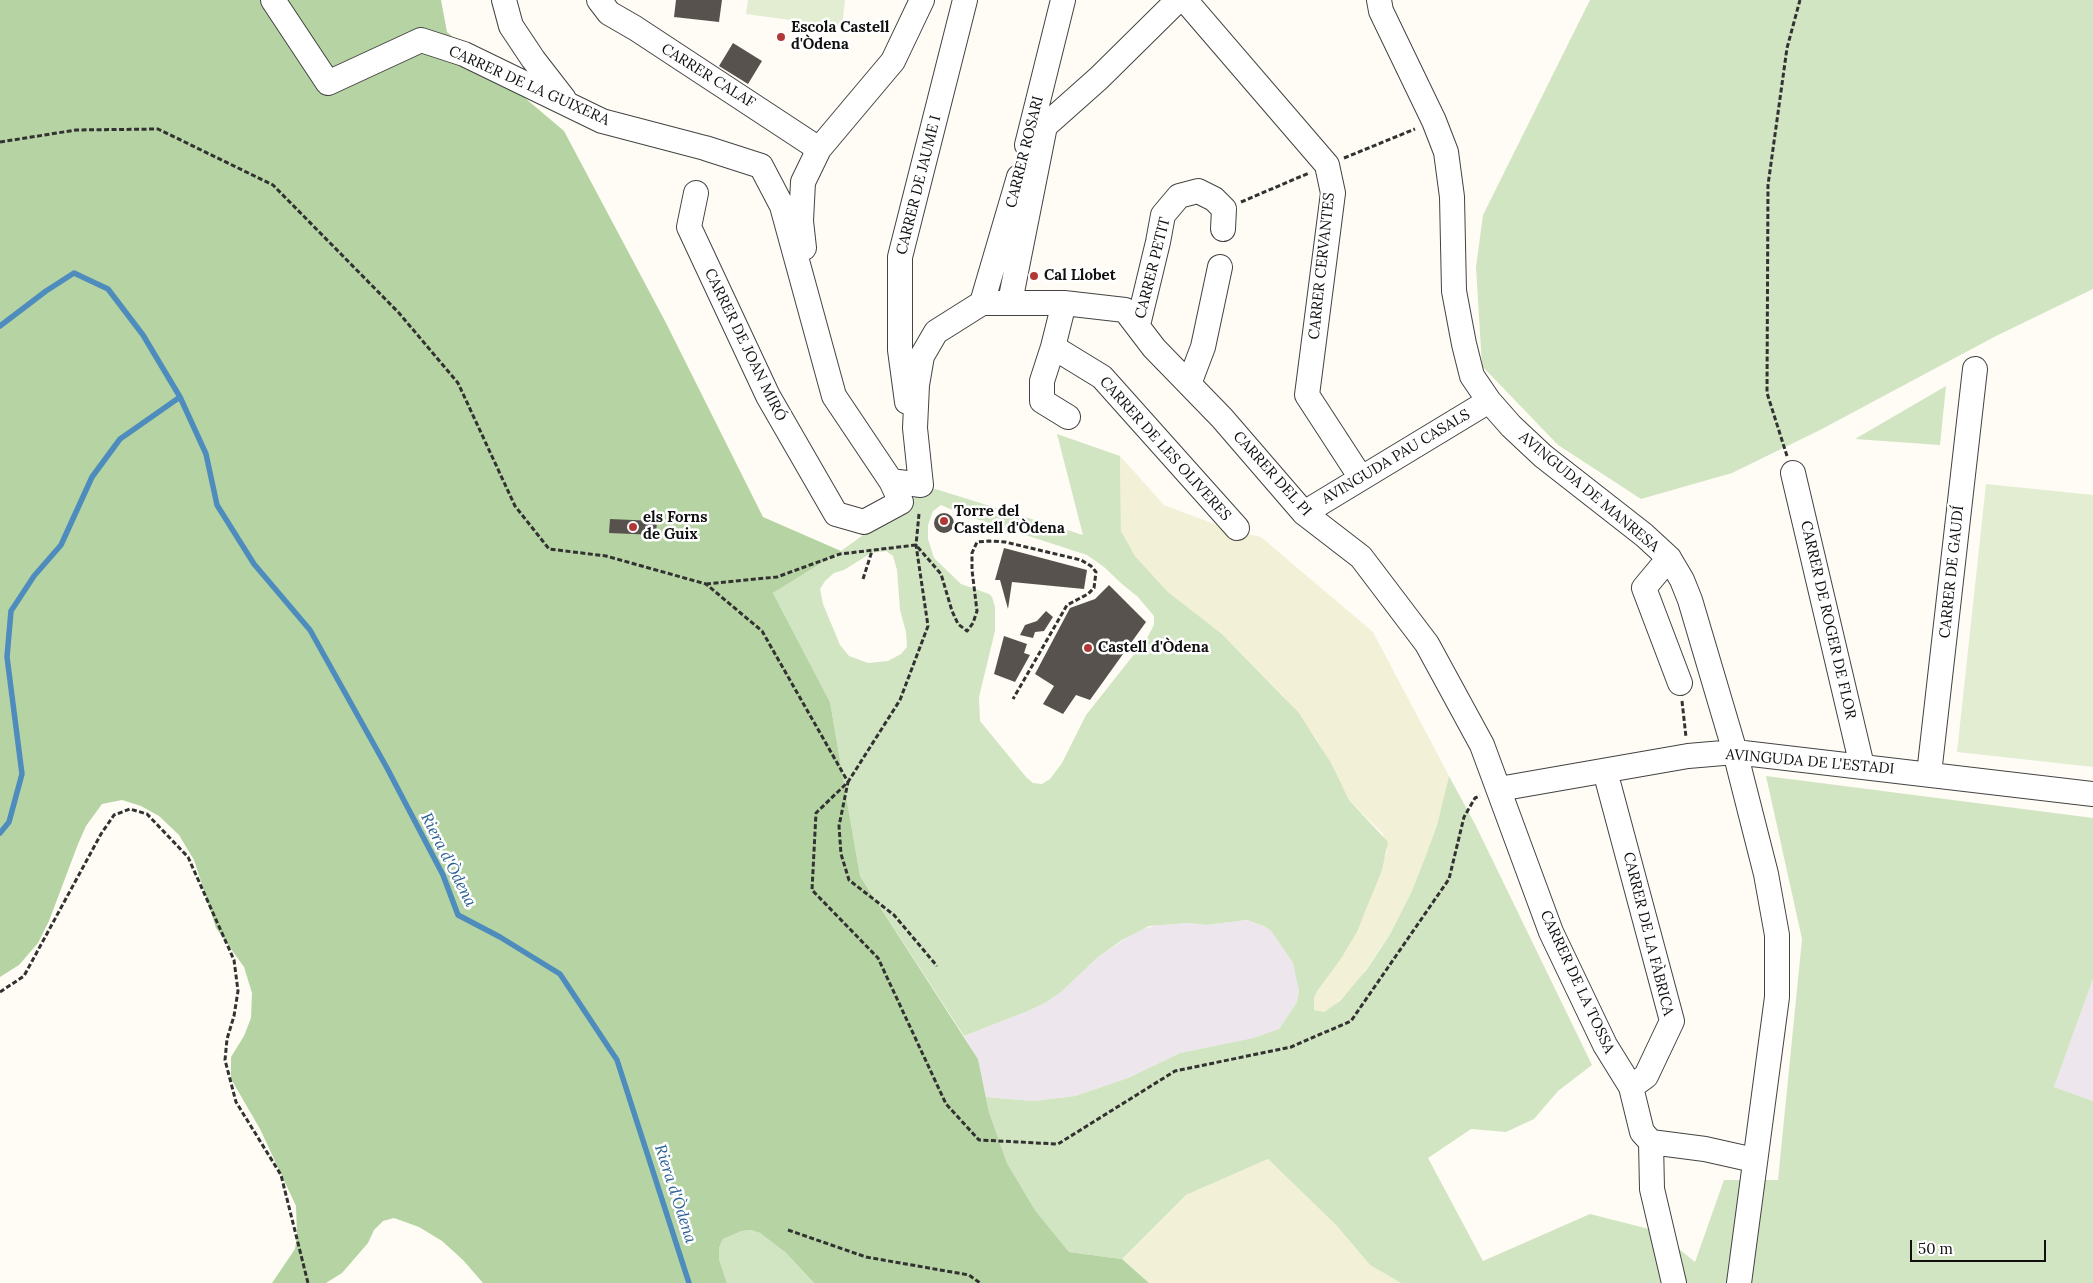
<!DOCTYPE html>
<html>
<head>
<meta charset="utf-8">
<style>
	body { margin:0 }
	#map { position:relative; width:2093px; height:1283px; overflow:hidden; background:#fefcf5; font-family:Lora,serif }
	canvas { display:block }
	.scale { position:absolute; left:1910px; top:1240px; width:136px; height:22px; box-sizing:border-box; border:2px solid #101010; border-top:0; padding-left:6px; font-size:15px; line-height:18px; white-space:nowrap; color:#101010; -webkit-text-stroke:4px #fff; paint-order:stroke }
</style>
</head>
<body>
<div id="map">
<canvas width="2093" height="1283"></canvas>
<div class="scale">50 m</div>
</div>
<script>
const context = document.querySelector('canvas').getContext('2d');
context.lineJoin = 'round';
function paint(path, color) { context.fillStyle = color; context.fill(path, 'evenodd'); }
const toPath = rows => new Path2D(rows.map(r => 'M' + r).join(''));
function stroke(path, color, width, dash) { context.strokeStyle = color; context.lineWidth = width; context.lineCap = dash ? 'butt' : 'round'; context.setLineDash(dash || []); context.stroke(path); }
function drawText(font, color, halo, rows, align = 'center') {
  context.font = font + ' Lora,serif'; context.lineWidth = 5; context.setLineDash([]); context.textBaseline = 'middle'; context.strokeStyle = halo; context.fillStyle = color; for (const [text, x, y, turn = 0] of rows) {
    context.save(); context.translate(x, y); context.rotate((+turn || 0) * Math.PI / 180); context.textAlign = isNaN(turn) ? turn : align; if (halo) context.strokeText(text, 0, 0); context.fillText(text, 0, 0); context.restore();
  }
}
paint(toPath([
	[1247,920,1264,926,1271,931,1293,963,1296,973,1299,991,1297,1002,1279,1029,1253,1038,1180,1053,1128,1078,1075,1096,1033,1101,986,1097,978,1059,964,1036,1028,1011,1045,1003,1061,992,1097,958,1138,930,1158,925,1188,923,1206,925],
	[2093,979,2093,1101,2054,1087]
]), '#ede6ed');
paint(toPath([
	[1120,456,1164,505,1230,530,1261,537,1373,632,1449,776,1437,825,1426,855,1411,893,1389,936,1355,985,1333,1007,1324,1012,1314,1010,1314,998,1323,982,1347,949,1365,913,1387,851,1383,834,1349,800,1316,738,1285,698,1222,634,1168,592,1135,556,1121,531],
	[1268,1159,1336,1225,1370,1265,1401,1283,1149,1283,1122,1259,1186,1195]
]), '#f2f1d7');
paint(toPath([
	[1590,0,2093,0,2093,289,1996,336,1820,430,1732,473,1641,499,1558,445,1482,366,1476,267,1483,215],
	[1946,386,1940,445,1855,439],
	[1057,434,1120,456,1121,531,1135,556,1168,592,1222,634,1299,713,1331,763,1349,800,1388,842,1382,870,1357,932,1342,957,1318,990,1314,998,1314,1010,1324,1012,1340,1001,1367,969,1389,936,1411,893,1426,855,1437,825,1449,776,1476,826,1592,1065,1558,1091,1534,1119,1506,1132,1471,1129,1428,1158,1483,1261,1590,1214,1657,1231,1695,1262,1724,1180,1778,1180,1802,939,1766,776,2093,818,2093,979,2054,1087,2093,1101,2093,1283,1401,1283,1370,1265,1336,1225,1268,1159,1186,1195,1122,1259,1069,1252,1035,1210,1007,1163,989,1112,986,1097,1033,1101,1075,1096,1128,1078,1180,1053,1253,1038,1279,1029,1297,1002,1299,991,1293,963,1271,931,1264,926,1247,920,1206,925,1188,923,1149,926,1122,940,1097,958,1061,992,1045,1003,1028,1011,964,1036,860,876,830,702,773,593,841,551,929,487,1083,535],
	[941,505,964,515,1087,555,1104,567,1122,584,1138,597,1154,616,1154,625,1147,638,1086,715,1062,763,1050,779,1042,784,1033,783,1026,777,980,721,979,697,995,631,995,607,992,597,989,594,961,584,934,558,928,539,928,525,933,511],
	[886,551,893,556,897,570,900,610,906,632,907,647,901,654,888,661,868,663,849,656,840,645,823,604,820,589,825,581,834,573,844,570,871,553],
	[751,1230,760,1233,786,1253,814,1283,727,1283,719,1259,719,1248,723,1239,742,1231]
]), '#d2e5c2');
paint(toPath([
	[0,0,441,0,447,32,564,131,666,323,763,517,841,551,773,593,830,702,860,876,978,1059,989,1112,1007,1163,1035,1210,1069,1252,1122,1259,1149,1283,814,1283,786,1253,760,1233,751,1230,742,1231,723,1239,719,1248,719,1259,727,1283,483,1283,463,1260,442,1241,419,1227,394,1218,383,1221,374,1230,368,1243,342,1273,326,1283,272,1283,295,1249,297,1236,296,1206,260,1129,231,1079,231,1057,244,1036,251,1018,252,993,244,967,216,928,194,860,179,835,159,816,141,806,122,800,102,804,86,826,78,844,49,921,38,943,19,965,0,977]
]), '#b6d4a3');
paint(toPath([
	[748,0,845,0,842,27,746,14],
	[1986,484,2093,495,2093,767,1957,752]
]), '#e3edd2');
stroke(toPath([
	[0,326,46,291,74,273,108,289,143,335,180,397,206,454,217,505,254,564,310,630,387,768,443,875,458,915,500,937,560,974,617,1060,689,1283],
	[0,833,9,822,22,774,7,657,11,611,34,576,61,545,92,477,120,439,180,397]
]), '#4f8cbe', 5.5);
paint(toPath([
	[676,0,722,0,719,22,674,17],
	[733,43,762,61,748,84,719,66],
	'934 523a10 10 0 1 1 20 0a10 10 0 1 1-20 0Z',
	[610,519,657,521,656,535,609,533],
	[1004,548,1087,570,1084,589,1012,582,1008,609,1000,580,995,580],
	[1109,585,1146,622,1090,700,1076,695,1063,714,1043,704,1054,686,1035,674,1070,608,1095,599],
	[1046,611,1053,617,1044,631,1035,632,1033,638,1020,635,1025,625,1037,621],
	[1004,636,1027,644,1024,653,1030,655,1015,682,994,674]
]), '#58524e');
const minor = toPath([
	[273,0,328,83,421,40,464,54,602,121,705,148,761,166,782,206,834,396,891,481,921,485,915,428,917,385,922,356,936,332,982,303,1064,303,1125,310,1154,348,1222,418,1304,513,1361,557,1427,644,1482,745,1551,932,1605,1045,1631,1087,1642,1132,1651,1142,1705,1149,1754,1160],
	[504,0,511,26,533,59,564,99],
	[599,0,609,13,635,28,819,149],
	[1185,0,1327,165,1333,193,1307,395,1361,478],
	[1379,0,1381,11,1434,121,1446,152,1452,197,1454,291,1464,344,1472,376,1489,401,1511,426,1543,456,1644,535,1669,558,1682,580,1690,600,1735,752,1766,874,1777,935,1777,997,1739,1283],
	[1027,145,1063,0],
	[696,193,689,227,768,396,836,514,864,522,901,502,891,481],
	[804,248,801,221,803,182,819,149,893,61,922,0],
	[1010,302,1045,126,1099,78,1178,0],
	[982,303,1019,177],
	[1064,303,1053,347,1102,377,1237,528],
	[1138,325,1158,242,1163,215,1179,196,1198,191,1214,199,1224,209,1223,229],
	[1053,347,1042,381,1042,401,1068,417],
	[1189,384,1203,347,1220,267],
	[907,402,900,350,900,257,965,0],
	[1793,473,1862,766],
	[1304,513,1489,401],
	[1669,558,1644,588,1680,683],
	[1605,771,1672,1021,1646,1076,1631,1087],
	[1929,774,1975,369],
	[1499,789,1688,756,1735,752,2093,794],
	[1651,1142,1652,1189,1674,1283]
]);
stroke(minor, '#434343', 26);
stroke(toPath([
	[0,142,76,130,158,129,273,185,399,313,458,383,515,506,549,549,606,556,706,584,762,631,848,782,839,826,841,854,849,880,894,915,937,966],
	[1344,158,1415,129],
	[1241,202,1309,173],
	[1787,456,1767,393,1768,185,1787,48,1800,0],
	[919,514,916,545,928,626,900,700,848,782,816,813,812,890,878,958,946,1104,979,1140,1058,1144,1175,1071,1291,1047,1351,1021,1449,879,1464,817,1475,798,1480,796],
	[863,579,872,551],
	[706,584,777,577,840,554,916,545,941,574,952,611,958,624,967,631,973,623,977,611,972,570,972,553,977,542,989,541,1005,542,1081,560,1091,566,1096,572,1094,588,1088,594,1067,605,1013,699],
	[1682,701,1686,737],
	[0,992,24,976,101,834,114,815,130,809,147,814,188,857,234,960,238,991,234,1016,227,1039,225,1060,236,1102,281,1175,308,1283],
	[788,1230,866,1257,969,1275,980,1283]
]), '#323232', 3, [5, 2.5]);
stroke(minor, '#fff', 24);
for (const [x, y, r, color] of [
	[781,37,5,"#b03938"],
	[1034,276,5,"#b03938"],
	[944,521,5,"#b03938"],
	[633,527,5,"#b03938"],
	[1088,648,5,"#b03938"]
]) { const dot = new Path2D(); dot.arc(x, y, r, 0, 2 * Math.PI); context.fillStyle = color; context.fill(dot); stroke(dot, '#fff', 2); }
drawText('bold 15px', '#101010', '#fff', [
	["Escola Castell",791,28],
	["d'Òdena",791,45],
	["Cal Llobet",1044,276],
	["Torre del",954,512],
	["Castell d'Òdena",954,529],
	["els Forns",643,518],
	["de Guix",643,535],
	["Castell d'Òdena",1098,648]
], 'left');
drawText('15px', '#101010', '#fff', [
	["CARRER CALAF",708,76,32],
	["CARRER DE LA GUIXERA",529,86,24],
	["CARRER ROSARI",1025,152,-76],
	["CARRER DE JAUME I",919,185,-76],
	["CARRER CERVANTES",1322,266,-84],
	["CARRER PETIT",1153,268,-76],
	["CARRER DE JOAN MIRÓ",745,345,64],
	["CARRER DE LES OLIVERES",1165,449,48],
	["AVINGUDA PAU CASALS",1396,457,-31],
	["CARRER DEL PI",1272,474,48],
	["AVINGUDA DE MANRESA",1589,492,40],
	["CARRER DE GAUDÍ",1952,572,-84],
	["CARRER DE ROGER DE FLOR",1828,620,77],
	["AVINGUDA DE L'ESTADI",1810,762,5],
	["CARRER DE LA FÀBRICA",1648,934,76],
	["CARRER DE LA TOSSA",1577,982,65]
]);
drawText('italic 16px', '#285f94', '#fff', [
	["Riera d'Òdena",448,860,63],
	["Riera d'Òdena",675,1194,72]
]);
</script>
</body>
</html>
